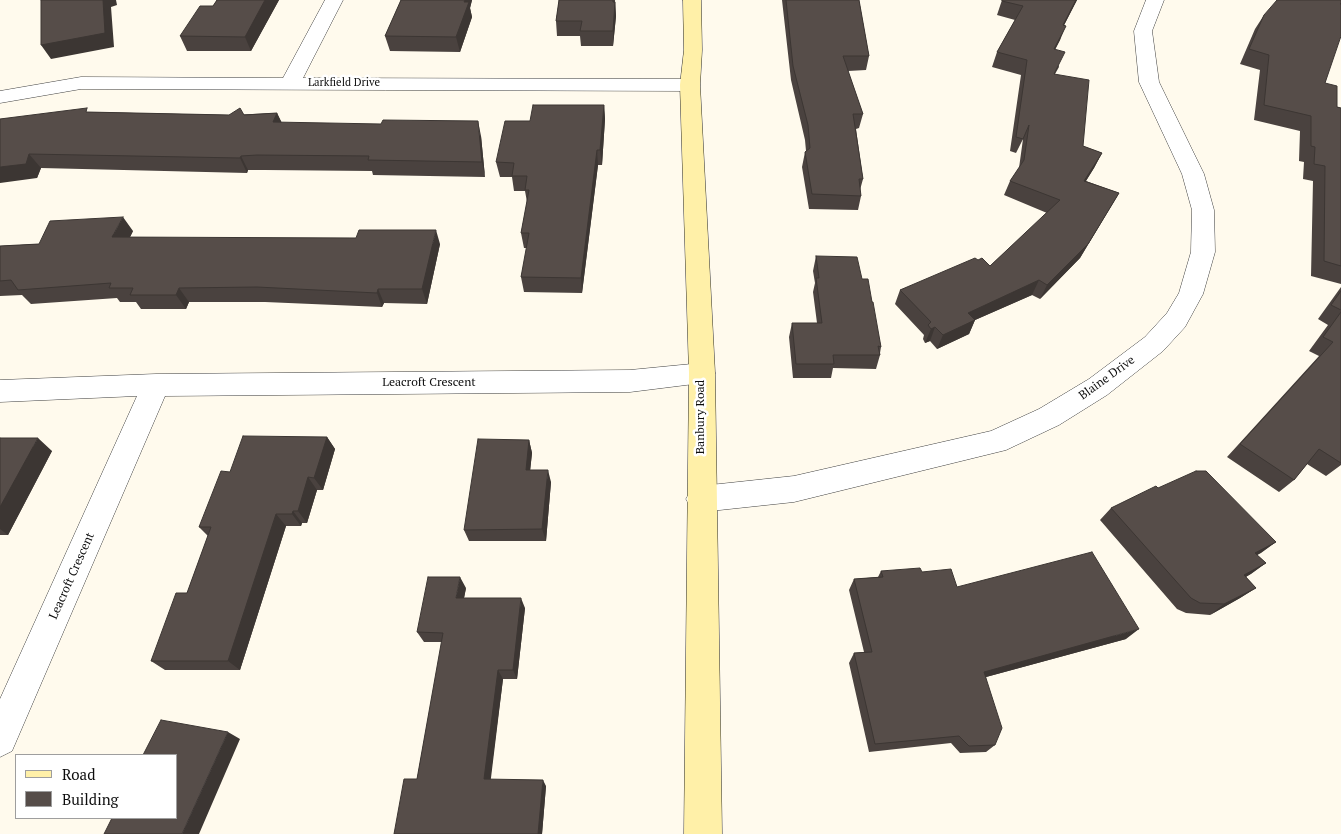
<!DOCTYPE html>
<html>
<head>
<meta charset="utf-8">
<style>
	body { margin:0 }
	#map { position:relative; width:1341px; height:834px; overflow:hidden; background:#fffaed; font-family:"PT Serif",serif }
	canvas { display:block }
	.legend { position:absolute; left:15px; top:754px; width:162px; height:65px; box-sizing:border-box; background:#fff; border:1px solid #9e9e9e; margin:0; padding:6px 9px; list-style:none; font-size:15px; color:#0d0d0d }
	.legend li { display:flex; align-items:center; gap:10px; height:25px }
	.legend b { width:25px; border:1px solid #9e9e9e }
</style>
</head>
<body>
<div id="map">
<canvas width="1341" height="834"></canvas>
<ul class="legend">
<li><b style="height:6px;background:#fff0a8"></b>Road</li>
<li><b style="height:14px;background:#564d49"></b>Building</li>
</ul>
</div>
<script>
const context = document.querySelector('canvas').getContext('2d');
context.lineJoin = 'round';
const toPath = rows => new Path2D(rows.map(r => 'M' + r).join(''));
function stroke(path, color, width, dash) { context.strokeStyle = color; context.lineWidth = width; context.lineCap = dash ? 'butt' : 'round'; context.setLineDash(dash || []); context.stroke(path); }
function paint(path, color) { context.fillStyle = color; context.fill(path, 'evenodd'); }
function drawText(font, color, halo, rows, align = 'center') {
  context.font = font + ' "PT Serif",serif'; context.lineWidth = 5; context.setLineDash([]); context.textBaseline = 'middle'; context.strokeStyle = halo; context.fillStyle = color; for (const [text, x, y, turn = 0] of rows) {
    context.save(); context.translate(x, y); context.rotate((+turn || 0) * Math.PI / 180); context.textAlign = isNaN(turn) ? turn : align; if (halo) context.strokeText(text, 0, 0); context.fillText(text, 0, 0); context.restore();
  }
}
const street = toPath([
	[325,0,343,0,303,78,690,79,697,81,700,85,697,89,690,91,81,89,0,103,0,91,81,77,283,78,325,0],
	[1146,0,1164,0,1152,31,1159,82,1204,174,1214,210,1215,252,1203,294,1185,327,1163,351,1107,395,1059,425,1006,450,794,502,701,512,691,508,686,499,691,490,701,486,794,476,991,431,1039,409,1089,379,1145,337,1167,313,1179,293,1191,252,1192,210,1182,174,1139,82,1134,31,1146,0],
	[702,363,711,366,715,373,711,380,702,383,630,392,165,396,12,751,0,757,0,699,137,396,0,402,0,380,156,374,630,370,702,363]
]);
const secondary = toPath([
	[683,0,701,0,702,50,700,85,715,373,722,834,684,834,689,373,680,85,684,50,683,0]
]);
stroke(street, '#404040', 1);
stroke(secondary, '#2f2f2f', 1);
paint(street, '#fff');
paint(secondary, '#fff0a8');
paint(toPath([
	[217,0,279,0,251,51,187,51,180,36,213,6],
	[401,0,472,0,470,8,472,17,460,52,390,51,385,36],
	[559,0,615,0,616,16,613,46,581,46,580,36,557,36,556,21],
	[782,0,859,0,869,56,866,70,848,71,863,114,859,128,856,129,863,179,860,190,861,196,858,210,809,209,802,167,805,152,806,151,805,140,791,80],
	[1002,0,1077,0,1064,25,1060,40,1055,49,1059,67,1055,74,1083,146,1102,153,1094,168,1086,181,1119,193,1080,258,1040,299,1032,295,975,320,969,334,937,349,930,341,925,343,923,339,924,335,895,304,900,290,978,260,990,266,1047,213,1004,195,1010,181,1019,168,1023,139,1016,153,1010,151,1021,75,992,67,997,52,1015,20,997,15],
	[1341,0,1341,3,1325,83,1337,107,1341,108,1341,284,1311,276,1313,181,1303,179,1304,162,1299,161,1300,131,1254,120,1260,70,1240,64,1255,29,1264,15],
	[604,105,605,119,602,165,598,165,582,293,524,292,521,277,527,248,524,248,521,233,527,202,525,191,514,191,512,177,500,177,496,162,530,121],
	[90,112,229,115,277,113,282,123,481,136,485,177,373,175,372,171,265,170,248,170,247,173,41,168,37,178,0,119],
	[133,231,130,237,440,244,427,304,384,303,382,307,265,302,189,302,186,309,141,309,136,302,120,302,117,298,31,304,22,295,0,296,0,246,39,244],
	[816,256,862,279,872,302,881,347,880,353,880,355,876,369,833,368,831,378,793,378,789,337,792,323,817,323,813,292,815,283,813,271],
	[1341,287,1341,465,1326,476,1307,464,1294,480,1279,492,1227,457,1319,356,1309,351,1328,325,1318,319],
	[327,437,335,449,323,490,317,490,307,523,302,523,301,526,286,526,240,670,165,670,151,661,187,593,208,536,199,527,230,472],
	[0,438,52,451,8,535,0,535],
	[529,440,532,453,530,470,551,482,546,541,469,541,464,530],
	[1158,488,1276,542,1257,555,1266,563,1246,577,1256,588,1240,598,1210,615,1186,613,1177,609,1100,520,1111,508],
	[881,571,922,572,957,587,1126,639,986,677,995,745,986,752,960,753,951,743,869,752,849,663,854,653,864,652,849,590,854,579,878,577],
	[466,588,464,598,525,608,517,679,503,679,490,780,546,786,542,834,394,834,417,779,442,642,424,642,417,632]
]), '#4a423f');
paint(toPath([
	[103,0,116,0,117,5,111,7,114,47,51,59,41,45],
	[265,0,279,0,251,51,245,37],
	[465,0,472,0,470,8,472,17,460,52,456,37],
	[1076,0,1077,0,1057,39,1063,25],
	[615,2,616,16,613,46,613,31],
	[1066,26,1060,40,1048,64,1054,49],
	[604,105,605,119,602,165,600,150],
	[277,113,284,128,273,122],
	[478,121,481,136,485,177,482,162],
	[597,150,598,165,582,293,581,278],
	[1102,153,1094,168,1077,195,1084,181],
	[29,154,41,168,37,178,0,183,0,167],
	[241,156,248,170,247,173,240,158],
	[1119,193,1080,258,1040,299,1047,285],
	[123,217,133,231,123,251,112,237],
	[436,230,440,244,427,304,422,289],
	[1039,280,1032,295,975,320,969,334,937,349,943,335,968,313],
	[179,288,189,302,186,309,176,295],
	[378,289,384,303,382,307,377,293],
	[935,327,930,341,925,343,931,329],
	[327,437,335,449,323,490,314,478],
	[38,438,52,451,8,535,0,529,0,507],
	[529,440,532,453,529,482,526,470],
	[548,470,551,482,546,541,542,529],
	[308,477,317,490,307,523,298,511],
	[293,511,302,523,301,526,292,514],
	[276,514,286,526,240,670,228,661],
	[1276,542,1261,553,1240,564,1255,553],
	[1266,563,1251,574,1229,586,1244,575],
	[460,577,466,588,462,608,456,598],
	[1256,588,1240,598,1210,615,1224,604],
	[521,598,525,608,517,679,513,670],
	[1139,629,1126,639,975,680,984,672],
	[498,670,503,679,490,786,484,779],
	[228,732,240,739,199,834,182,834],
	[543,780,546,786,542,834,538,834]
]), '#3c3633');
const building = toPath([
	[41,0,103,0,105,33,41,45,41,0],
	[217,0,265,0,245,37,180,36,200,6,213,6,217,0],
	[401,0,465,0,464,2,469,2,456,37,385,36,401,0],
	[559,0,613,0,613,2,615,2,613,31,580,31,582,21,556,21,559,0],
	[786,0,859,0,869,56,843,56,863,114,853,114,863,179,859,179,861,196,812,194,805,152,810,148,808,125,793,66,786,0],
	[1002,0,1076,0,1063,25,1066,26,1054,49,1065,52,1054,74,1089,80,1083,146,1102,153,1084,181,1119,193,1088,244,1047,285,1039,280,968,313,975,320,943,335,935,327,931,329,928,325,931,322,900,290,975,258,978,260,982,258,990,266,1060,200,1010,181,1024,160,1029,125,1023,139,1016,137,1027,60,997,52,1023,6,1002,1,1002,0],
	[1277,0,1341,0,1341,3,1340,4,1341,4,1341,36,1325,83,1337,86,1337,107,1341,108,1341,266,1324,261,1325,166,1314,164,1315,147,1311,146,1311,116,1264,105,1269,55,1249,49,1264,15,1277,0],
	[533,105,604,105,600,150,597,150,581,278,521,277,529,233,521,233,529,190,525,190,527,176,512,176,514,163,496,162,505,121,530,121,533,105],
	[87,108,86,112,229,115,240,108,244,115,277,113,273,122,381,124,383,120,478,121,482,162,368,160,369,156,257,155,241,156,240,158,29,154,26,164,0,167,0,119,87,108],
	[123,217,112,237,356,238,359,230,436,230,422,289,378,289,377,293,257,287,179,288,176,295,130,295,133,288,109,288,111,283,18,290,11,280,0,281,0,246,39,244,50,221,123,217],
	[816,256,857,257,862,279,868,279,872,302,873,302,881,347,878,346,880,355,833,355,834,364,796,364,792,323,822,323,816,278,819,278,816,256],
	[1341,291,1341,310,1331,305,1341,291],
	[1341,312,1341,463,1319,449,1294,480,1240,444,1333,342,1323,337,1341,312],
	[243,436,327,437,314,478,308,477,298,511,293,511,292,514,276,514,228,661,151,661,176,593,187,593,211,527,199,527,221,471,230,472,243,436],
	[0,438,38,438,0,507,0,438],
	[478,439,529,440,526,470,548,470,542,529,464,530,478,439],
	[1196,471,1206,471,1276,542,1255,553,1266,563,1244,575,1256,588,1224,604,1200,603,1191,598,1111,508,1156,486,1158,488,1196,471],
	[1092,552,1139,629,984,672,1002,728,995,745,969,746,959,736,875,744,854,653,872,652,854,579,883,577,881,571,920,568,922,572,951,569,957,587,1092,552],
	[428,577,460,577,456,598,521,598,513,670,498,670,484,779,543,780,538,834,394,834,404,779,417,779,443,633,417,632,428,577],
	[161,720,228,732,182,834,104,834,112,818,176,818,176,755,143,755,161,720]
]);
paint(building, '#564d49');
stroke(building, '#3c3633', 1);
drawText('11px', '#0d0d0d', '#fff', [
	["Larkfield Drive",344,83]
]);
drawText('12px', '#0d0d0d', '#fff', [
	["Blaine Drive",1107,378,-36],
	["Leacroft Crescent",429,383],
	["Banbury Road",701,417,-90],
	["Leacroft Crescent",72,576,-66]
]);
</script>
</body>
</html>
